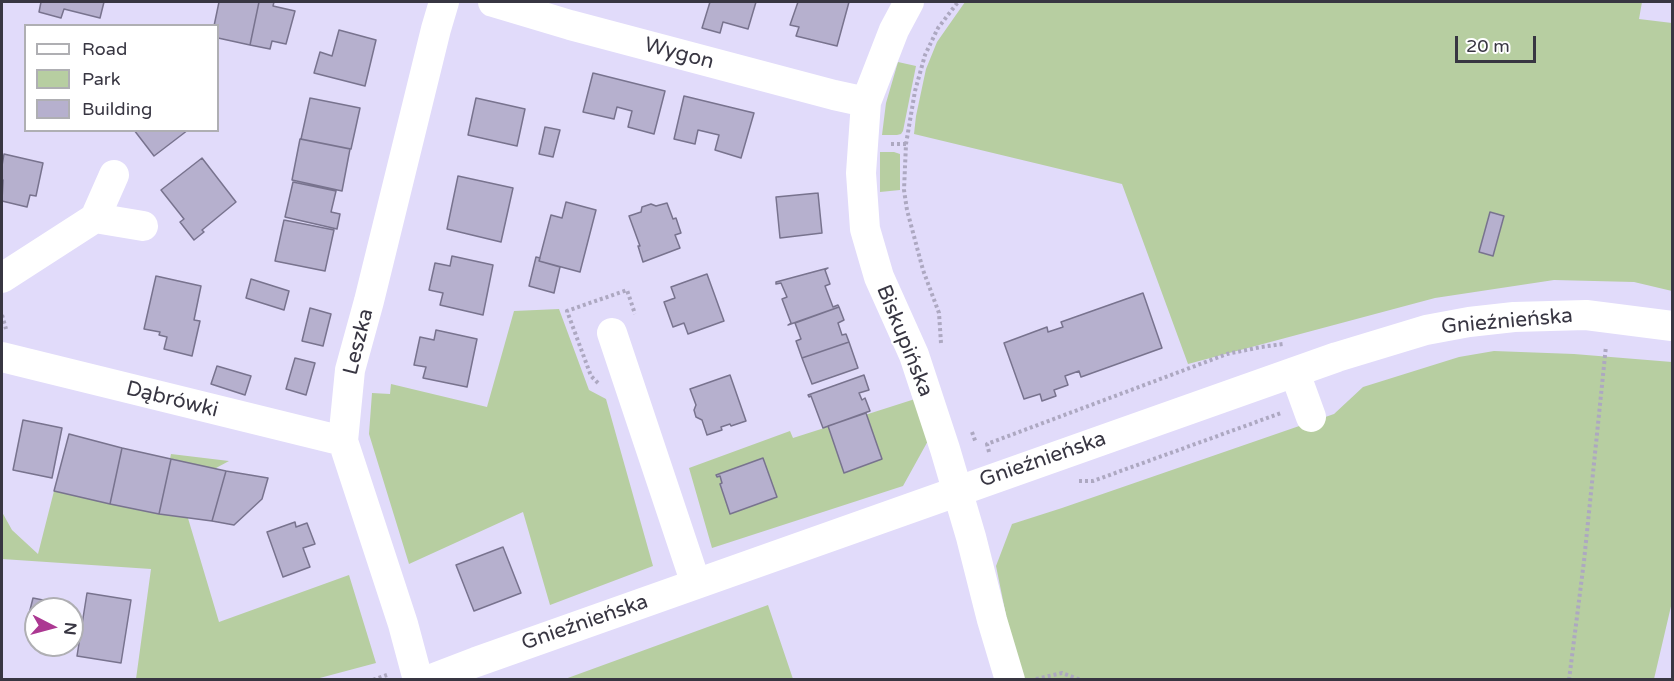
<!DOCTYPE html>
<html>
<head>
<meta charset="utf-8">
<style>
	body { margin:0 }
	#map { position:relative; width:1674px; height:681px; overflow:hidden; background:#e1dbfa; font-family:"Varela Round",sans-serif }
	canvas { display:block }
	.frame { position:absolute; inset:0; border:3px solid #383642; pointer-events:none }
	.legend { position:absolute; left:24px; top:24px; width:195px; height:108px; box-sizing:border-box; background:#fff; border:2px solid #afafb3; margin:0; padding:8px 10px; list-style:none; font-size:18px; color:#383642 }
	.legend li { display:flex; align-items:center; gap:12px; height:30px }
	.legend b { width:30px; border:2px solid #afafb3 }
	.north { position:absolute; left:24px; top:597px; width:60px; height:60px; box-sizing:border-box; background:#fff; border:2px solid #afafb3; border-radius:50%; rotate:96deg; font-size:16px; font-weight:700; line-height:24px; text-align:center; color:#383642 }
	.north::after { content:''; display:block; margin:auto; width:21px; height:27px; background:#ac3892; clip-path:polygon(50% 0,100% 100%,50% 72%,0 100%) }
	.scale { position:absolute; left:1455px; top:36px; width:81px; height:27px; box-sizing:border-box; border:3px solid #383642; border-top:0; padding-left:8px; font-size:18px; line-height:21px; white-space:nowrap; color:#383642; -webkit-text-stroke:4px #fff; paint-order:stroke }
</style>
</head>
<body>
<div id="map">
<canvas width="1674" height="681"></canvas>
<div class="frame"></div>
<ul class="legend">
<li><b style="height:8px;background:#fff"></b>Road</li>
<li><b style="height:16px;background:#b7cea1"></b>Park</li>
<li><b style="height:16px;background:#b6b0ce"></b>Building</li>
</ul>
<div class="north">N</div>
<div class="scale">20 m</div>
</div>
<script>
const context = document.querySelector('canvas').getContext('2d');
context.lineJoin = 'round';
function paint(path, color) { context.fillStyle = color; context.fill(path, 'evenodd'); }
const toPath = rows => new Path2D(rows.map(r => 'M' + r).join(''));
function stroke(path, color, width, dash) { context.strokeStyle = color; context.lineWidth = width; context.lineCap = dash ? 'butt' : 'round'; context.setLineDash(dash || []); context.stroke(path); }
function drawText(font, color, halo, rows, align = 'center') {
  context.font = font + ' "Varela Round",sans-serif'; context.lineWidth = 4.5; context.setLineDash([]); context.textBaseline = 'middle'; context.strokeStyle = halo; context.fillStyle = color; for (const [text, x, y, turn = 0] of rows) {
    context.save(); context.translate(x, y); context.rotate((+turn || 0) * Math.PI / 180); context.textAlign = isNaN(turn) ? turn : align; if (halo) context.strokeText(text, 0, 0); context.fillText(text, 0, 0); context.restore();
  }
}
paint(toPath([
	[965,2,1642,2,1639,19,1672,23,1672,291,1634,282,1554,280,1435,298,1188,364,1122,184,914,134,916,116,926,69,937,42],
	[898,62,916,66,903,131,901,134,897,135,882,135,886,103],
	[880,152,894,152,900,154,900,190,880,192],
	[559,309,589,390,606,399,653,566,550,605,523,512,409,564,369,434,372,393,390,394,391,384,487,407,514,311],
	[1494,351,1574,354,1672,362,1672,602,1654,679,1019,679,996,566,1012,524,1062,508,1334,414,1363,387,1459,357],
	[915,399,929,439,903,486,712,548,689,468,790,431,793,438],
	[171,454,229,461,179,488,219,622,349,575,376,663,316,679,136,679,151,569,2,559,2,512,12,530,38,554,54,491,159,514],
	[768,605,793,679,565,679]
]), '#b7cea1');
const building = toPath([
	[41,2,104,2,100,18,64,9,61,18,39,12,41,2],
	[219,2,259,2,250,45,218,38,218,26,214,26,219,2],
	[259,2,274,2,273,6,295,11,286,44,272,41,270,49,250,45,259,2],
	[710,2,756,2,748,29,723,22,720,33,702,28,710,2],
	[798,2,849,2,837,46,796,36,799,27,790,25,798,2],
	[339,30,376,40,365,86,314,73,320,52,332,56,339,30],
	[593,73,665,91,654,134,628,127,632,111,617,107,614,119,583,112,593,73],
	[684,96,754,113,741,158,715,150,719,135,698,130,695,144,674,139,684,96],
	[310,98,360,108,351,149,301,139,310,98],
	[476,98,525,109,517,146,468,135,476,98],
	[545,127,560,130,553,157,539,154,545,127],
	[134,130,188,130,154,156,134,130],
	[300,139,350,149,342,191,292,180,300,139],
	[4,154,43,163,36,196,30,195,27,207,2,201,3,180,2,179,2,166,4,154],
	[202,158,236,202,202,230,204,232,194,240,180,222,184,219,161,190,202,158],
	[458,176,513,188,501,242,447,229,458,176],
	[293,182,336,191,331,212,340,214,337,229,285,217,293,182],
	[818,193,822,233,780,238,776,197,818,193],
	[566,202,596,210,580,272,539,261,551,215,562,218,566,202],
	[667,203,673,219,676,218,681,233,675,235,680,248,643,262,638,246,640,246,629,216,641,212,642,207,651,204,656,206,667,203],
	[1490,212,1504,216,1493,256,1479,252,1490,212],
	[284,220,334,230,325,271,275,261,284,220],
	[452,256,493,265,483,315,440,305,443,293,429,290,435,263,450,266,452,256],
	[536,257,540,258,539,261,560,267,554,293,529,286,536,257],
	[828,268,825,270,830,284,825,286,833,307,838,305,839,307,788,325,791,323,782,299,787,297,781,283,776,284,776,282,828,268],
	[707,274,724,321,688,334,684,323,673,327,664,302,675,298,671,287,707,274],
	[156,276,201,286,194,320,200,321,192,356,164,349,167,337,159,335,160,332,144,329,156,276],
	[251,279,289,291,284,310,246,298,251,279],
	[1143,293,1162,348,1081,377,1079,371,1065,376,1068,385,1054,390,1056,396,1042,401,1040,394,1024,399,1004,343,1047,327,1048,332,1063,327,1061,322,1143,293],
	[839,307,844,320,838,323,842,335,846,334,849,342,802,358,796,341,801,339,795,323,839,307],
	[310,308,331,314,323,346,302,341,310,308],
	[436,330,477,339,467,387,423,378,426,367,414,365,420,337,434,340,436,330],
	[849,342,858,368,812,384,802,358,849,342],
	[295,358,315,363,306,395,286,389,295,358],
	[217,366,251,376,245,395,211,384,217,366],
	[730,375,746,421,731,426,730,424,721,427,722,430,707,435,702,420,696,417,694,410,696,405,690,389,730,375],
	[864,375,869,390,859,393,862,400,865,398,870,411,823,428,811,396,809,397,808,395,864,375],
	[866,413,882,459,844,473,828,426,866,413],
	[23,420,62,428,52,478,13,470,23,420],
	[69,434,122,448,110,504,54,491,69,434],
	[122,448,171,459,159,514,110,504,122,448],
	[763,458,777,497,730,514,720,484,722,483,720,476,717,477,716,475,763,458],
	[171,459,226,471,212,521,159,514,171,459],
	[226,471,268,478,262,499,234,525,212,521,226,471],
	[295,522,296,527,307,523,315,544,303,548,310,567,283,577,267,532,295,522],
	[503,547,521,593,474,611,456,565,503,547],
	[87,593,131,600,121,663,77,656,87,593],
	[33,598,58,603,57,609,36,609,36,616,29,614,33,598]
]);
paint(building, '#b6b0ce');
stroke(building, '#78738e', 1.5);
stroke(toPath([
	[891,144,906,144],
	[2,315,6,329],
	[941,343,939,313,923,270,907,210,904,190,906,144,915,91,925,55,938,28,958,2],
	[598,383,591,376,567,311,627,290,635,314],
	[972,432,976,443],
	[989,452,987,444,1227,354,1261,347,1283,344],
	[1079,481,1093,481,1281,413],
	[1036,679,1062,673,1081,680],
	[373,680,387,675],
	[1569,680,1584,561,1606,346]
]), '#ada8c1', 4, [3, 3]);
stroke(toPath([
	[493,2,570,25,834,95,866,102],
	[909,2,894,30,866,102,861,173,865,229,879,277,914,355,945,449,971,537,992,620,1010,680],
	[95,218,114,175],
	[2,278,95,218,143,226],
	[612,333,696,584],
	[2,357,343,441],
	[1295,373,1311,417],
	[418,680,403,624,343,441,350,370,369,301,436,29,444,2],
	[429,680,476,662,1337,357,1426,330,1469,322,1514,317,1586,315,1672,326]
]), '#fff', 30);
drawText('21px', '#383642', '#fff', [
	["Wygon",679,54,15],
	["Gnieźnieńska",1507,322,-5],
	["Biskupińska",904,341,68],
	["Leszka",359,342,-76],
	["Dąbrówki",172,400,14],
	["Gnieźnieńska",1043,460,-19],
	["Gnieźnieńska",585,623,-19]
]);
</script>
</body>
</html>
